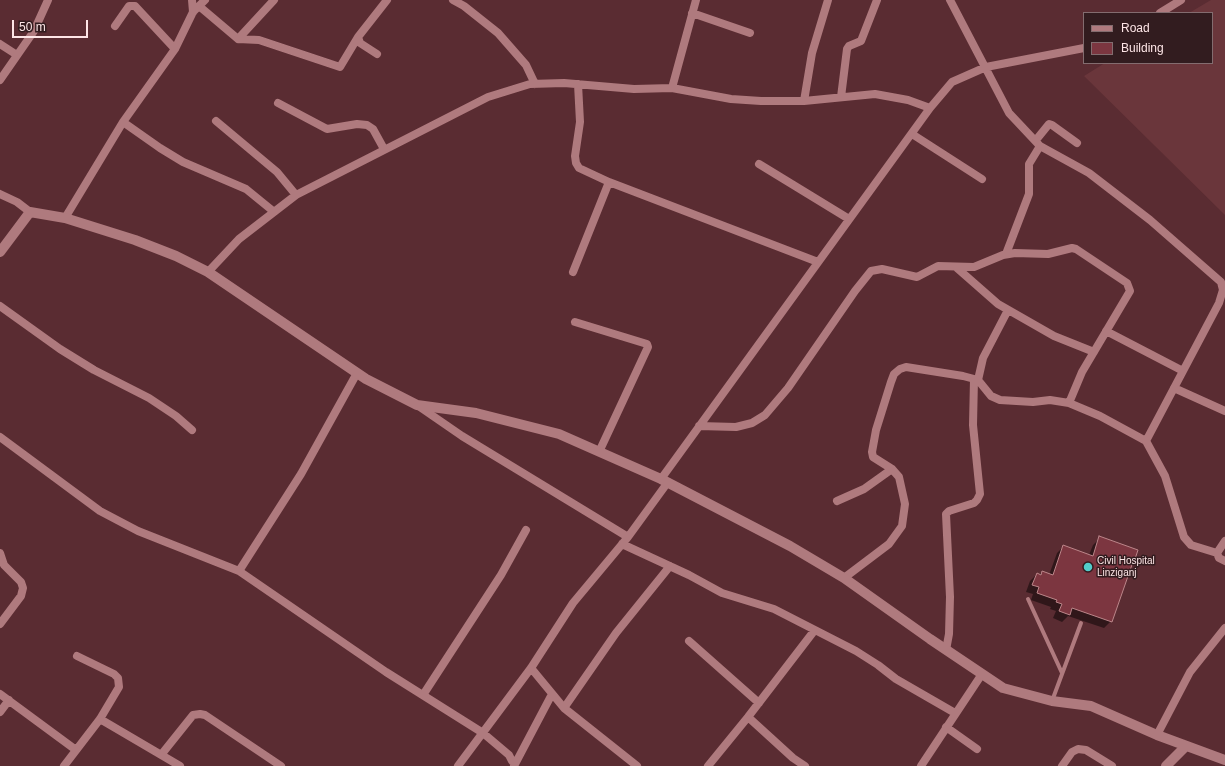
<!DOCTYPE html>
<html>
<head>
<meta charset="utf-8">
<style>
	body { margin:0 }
	#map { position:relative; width:1225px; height:766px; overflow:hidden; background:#5a2c32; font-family:Helvetica,sans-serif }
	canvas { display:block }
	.legend { position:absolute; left:1083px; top:12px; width:130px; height:52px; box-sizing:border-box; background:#321c1f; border:1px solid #836c6f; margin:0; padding:5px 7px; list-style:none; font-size:12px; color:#fde5e6 }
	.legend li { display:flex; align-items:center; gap:8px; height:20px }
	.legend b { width:20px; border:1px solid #836c6f }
	.scale { position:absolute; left:12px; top:20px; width:76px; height:18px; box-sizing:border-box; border:2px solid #fde5e6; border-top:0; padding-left:5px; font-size:12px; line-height:14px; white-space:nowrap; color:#fde5e6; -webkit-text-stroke:3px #321c1f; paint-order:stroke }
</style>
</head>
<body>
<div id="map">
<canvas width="1225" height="766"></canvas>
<ul class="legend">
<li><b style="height:5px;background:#af7a7e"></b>Road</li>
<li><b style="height:11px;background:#7c3640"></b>Building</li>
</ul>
<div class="scale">50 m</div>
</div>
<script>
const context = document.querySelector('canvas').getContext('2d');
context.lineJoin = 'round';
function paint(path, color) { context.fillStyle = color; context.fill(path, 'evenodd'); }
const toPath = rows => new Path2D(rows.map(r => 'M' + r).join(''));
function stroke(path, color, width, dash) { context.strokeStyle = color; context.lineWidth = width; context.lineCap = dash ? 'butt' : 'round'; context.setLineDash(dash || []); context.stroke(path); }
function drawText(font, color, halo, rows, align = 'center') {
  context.font = font + ' Helvetica,sans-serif'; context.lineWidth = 3; context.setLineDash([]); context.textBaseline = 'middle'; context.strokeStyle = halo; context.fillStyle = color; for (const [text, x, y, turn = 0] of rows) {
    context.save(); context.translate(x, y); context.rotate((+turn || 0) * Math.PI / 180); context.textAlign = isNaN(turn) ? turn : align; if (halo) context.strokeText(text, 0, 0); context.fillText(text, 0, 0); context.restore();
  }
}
paint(toPath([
	[1211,0,1225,0,1225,215,1084,76,1105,63,1212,63,1212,13,1189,13]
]), '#6a363b');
paint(toPath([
	[1100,538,1132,561,1111,621,1104,628,1068,616,1062,622,1053,618,1056,611,1050,609,1051,607,1031,600,1033,594,1026,592,1030,581,1037,574,1039,575,1042,572,1049,575,1057,553,1064,546,1089,555,1093,545]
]), '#0007');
const building = toPath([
	[1099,536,1138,550,1135,559,1134,559,1112,622,1072,608,1070,615,1059,611,1062,604,1056,602,1057,600,1037,593,1039,587,1032,585,1037,573,1041,575,1042,571,1053,575,1063,545,1093,556,1099,536]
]);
paint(building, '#7c3640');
stroke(building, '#bc868a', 1);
stroke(toPath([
	[1028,599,1062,673],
	[1052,701,1081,623]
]), '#af7a7e', 4);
stroke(toPath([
	[192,0,193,12],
	[453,0,464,6,498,33,526,65,535,84],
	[199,6,238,39,259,40,340,67,358,37],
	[692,13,750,33],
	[1160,13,1181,0],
	[115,26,129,6,135,6,175,49],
	[238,39,274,0],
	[0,44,17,55],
	[377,54,360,43,358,37,387,0],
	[0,80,34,31,48,0],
	[578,84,580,122,575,156,576,163,579,168,609,182],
	[672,88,696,0],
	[841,97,847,49,849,46,861,41,877,0],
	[804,101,812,53,828,0],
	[278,103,327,129,357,124,367,125,373,129,384,149],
	[216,121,277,172,296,195],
	[123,122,160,148,183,162,246,189,273,211],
	[912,134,982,179],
	[1036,140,1049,124,1052,125,1077,143],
	[759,164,849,219],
	[0,194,17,202,30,212],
	[65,218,123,122,175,49,193,12,205,0],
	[1006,254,1029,194,1029,164,1040,146],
	[957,268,998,304,1054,336,1094,352],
	[208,272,239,239,296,195,488,97,530,84,564,83,634,89,672,88,731,99,761,101,804,101,875,94,908,100,930,108],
	[573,272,609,182,818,262],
	[0,306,60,349,94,370,149,398,176,416,192,430],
	[575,322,647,344,648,347,599,452],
	[1106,331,1183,371],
	[978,380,983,358,1008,310],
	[1174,388,1225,411],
	[417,405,462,436,628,537],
	[699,426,736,427,752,423,765,415,788,388,855,291,871,271,882,269,917,277,938,266,974,267,1003,255,1015,253,1048,254,1072,248,1076,249,1127,283,1130,291,1082,372,1069,403],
	[0,437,100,511,138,531,239,571,386,672,483,733,509,755,512,761],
	[1146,441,1165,476,1184,537,1191,545,1217,553],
	[661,479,930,108,952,82,986,67,1084,48],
	[837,501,864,489,892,469],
	[1225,541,1217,553,1219,558,1225,561],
	[622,544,689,575,722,593,774,609,856,651,878,665,896,679,955,713],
	[0,553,4,565,21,582,23,588,21,596,0,624],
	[239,571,301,474,357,373],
	[844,578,889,544,902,526,905,504,899,477,892,469,873,457,872,452,876,430,891,382,894,374,900,369,906,367,963,376,978,380,991,396,1000,400,1033,402,1050,400,1069,403,1100,416,1146,441,1219,303,1223,290,1221,282,1150,220,1089,173,1040,146,1009,113,950,0],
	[689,641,759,703],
	[946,650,949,634,950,597,946,514,949,511,974,503,977,500,980,494,973,425,974,379],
	[531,668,564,708,637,766],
	[0,694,76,750],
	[423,695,501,575,526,530],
	[564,708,616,633,670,566],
	[0,712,9,700],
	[748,717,793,758,805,766],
	[100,719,180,766],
	[946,727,977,749],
	[1157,735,1190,672,1225,628],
	[161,755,193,715,200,714,205,715,281,766],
	[64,766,100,719,119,687,118,678,114,674,77,656],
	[458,766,531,668,573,603,628,537,668,482],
	[514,766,552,694],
	[708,766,748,717,814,631],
	[921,766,982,674],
	[1062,766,1072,752,1078,749,1086,750,1112,766]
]), '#af7a7e', 8);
stroke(toPath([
	[0,252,30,212,65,218,135,240,176,256,208,272,366,379,417,405,476,413,559,434,661,479,790,546,844,578,930,639,1003,688,1052,701,1091,706,1157,735,1225,760],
	[1166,766,1186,746]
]), '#af7a7e', 10);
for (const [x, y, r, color] of [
	[1088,567,5,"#53cdcb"]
]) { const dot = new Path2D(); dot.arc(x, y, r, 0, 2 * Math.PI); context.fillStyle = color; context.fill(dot); stroke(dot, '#321c1f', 1.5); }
drawText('10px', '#fde5e6', '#321c1f', [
	["Civil Hospital",1097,561],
	["Linziganj",1097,573]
], 'left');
</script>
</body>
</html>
